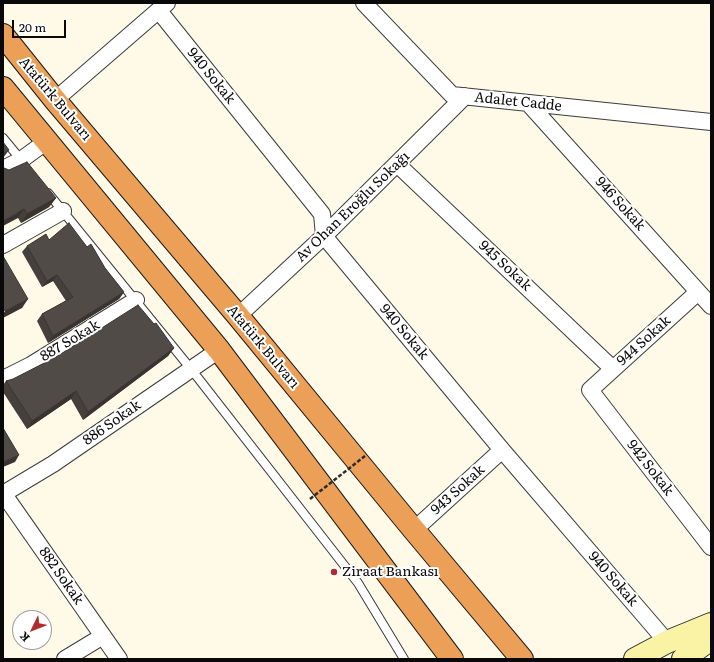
<!DOCTYPE html>
<html>
<head>
<meta charset="utf-8">
<style>
	body { margin:0 }
	#map { position:relative; width:714px; height:662px; overflow:hidden; background:#fefae7; font-family:Literata,serif }
	canvas { display:block }
	.frame { position:absolute; inset:0; border:4px solid #090909; pointer-events:none }
	.north { position:absolute; left:12px; top:610px; width:40px; height:40px; box-sizing:border-box; background:#fff; border:1px solid #9d9d9d; border-radius:50%; rotate:227deg; font-size:11px; font-weight:700; line-height:16px; text-align:center; color:#090909 }
	.north::after { content:''; display:block; margin:auto; width:14px; height:18px; background:#b02b2e; clip-path:polygon(50% 0,100% 100%,50% 72%,0 100%) }
	.scale { position:absolute; left:12px; top:20px; width:54px; height:18px; box-sizing:border-box; border:2px solid #090909; border-top:0; padding-left:5px; font-size:12px; line-height:14px; white-space:nowrap; color:#090909; -webkit-text-stroke:3px #fff; paint-order:stroke }
</style>
</head>
<body>
<div id="map">
<canvas width="714" height="662"></canvas>
<div class="frame"></div>
<div class="north">K</div>
<div class="scale">20 m</div>
</div>
<script>
const context = document.querySelector('canvas').getContext('2d');
context.lineJoin = 'round';
const toPath = rows => new Path2D(rows.map(r => 'M' + r).join(''));
function stroke(path, color, width, dash) { context.strokeStyle = color; context.lineWidth = width; context.lineCap = dash ? 'butt' : 'round'; context.setLineDash(dash || []); context.stroke(path); }
function paint(path, color) { context.fillStyle = color; context.fill(path, 'evenodd'); }
function drawText(font, color, halo, rows, align = 'center') {
  context.font = font + ' Literata,serif'; context.lineWidth = 4; context.setLineDash([]); context.textBaseline = 'middle'; context.strokeStyle = halo; context.fillStyle = color; for (const [text, x, y, turn = 0] of rows) {
    context.save(); context.translate(x, y); context.rotate((+turn || 0) * Math.PI / 180); context.textAlign = isNaN(turn) ? turn : align; if (halo) context.strokeText(text, 0, 0); context.fillText(text, 0, 0); context.restore();
  }
}
const lane = toPath([
	[3,138,22,161],
	[48,193,191,369,358,583,404,659]
]);
const street = toPath([
	[364,3,452,95,711,122],
	[159,11,322,214,324,236,502,450,667,642],
	[55,100,167,3],
	[528,103,711,306],
	[397,164,613,369],
	[3,169,21,160,47,141],
	[3,245,63,211],
	[698,292,590,390,711,547],
	[238,316,324,236,465,96],
	[3,379,31,365,136,300],
	[3,493,119,659],
	[3,494,53,464,219,350],
	[414,530,502,450],
	[65,659,103,636]
]);
const secondary = toPath([
	[635,659,667,642,711,624],
	[683,659,711,639]
]);
const highway = toPath([
	[3,35,55,100,238,316,414,530,522,659],
	[3,88,219,350,452,659]
]);
stroke(lane, '#3c3c3c', 10);
stroke(street, '#3c3c3c', 18);
stroke(secondary, '#2b2b2b', 24);
stroke(highway, '#1a1a1a', 24);
stroke(lane, '#fff', 8);
stroke(street, '#fff', 16);
stroke(secondary, '#faf3a5', 22);
stroke(highway, '#ec9f57', 22);
stroke(toPath([
	[310,499,365,456]
]), '#2b2b2b', 2.5, [4, 2]);
paint(toPath([
	[4,168,56,198,49,207,21,223,18,218],
	[49,240,87,247,124,292,119,299,48,343,37,321,42,314,66,301,53,281,42,287,22,252,27,246],
	[174,348,168,356,83,420,71,399,27,429,3,392,3,385,6,381]
]), '#46403d');
paint(toPath([
	[9,150,3,158,3,154],
	[56,198,49,207,21,223,27,214],
	[24,209,18,218,3,226,3,221],
	[57,275,53,281,42,287,47,281],
	[124,292,119,299,48,343,53,336],
	[28,299,22,308,3,318,3,314,5,311],
	[174,348,168,356,83,420,88,412],
	[76,391,71,399,27,429,32,421],
	[19,455,15,462,3,467,3,462]
]), '#393432');
const building = toPath([
	[3,142,9,150,3,154,3,142],
	[27,162,56,198,27,214,24,209,3,221,3,167,4,168,9,170,27,162],
	[69,223,87,247,91,244,105,268,124,292,53,336,42,314,73,297,57,275,47,281,27,246,46,234,49,240,69,223],
	[3,256,28,299,5,311,3,308,3,256],
	[138,305,154,324,156,323,174,348,88,412,76,391,32,421,6,381,13,379,56,357,138,305],
	[3,428,19,455,3,462,3,428]
]);
paint(building, '#514b47');
stroke(building, '#393432', 1);
for (const [x, y, r, color] of [
	[334,572,4,"#b02b2e"]
]) { const dot = new Path2D(); dot.arc(x, y, r, 0, 2 * Math.PI); context.fillStyle = color; context.fill(dot); stroke(dot, '#fff', 1.5); }
drawText('14px', '#090909', '#fff', [
	["940 Sokak",211,76,51],
	["Atatürk Bulvarı",55,99,50],
	["Adalet Cadde",518,102,6],
	["946 Sokak",620,204,48],
	["Av Ohan Eroğlu Sokağı",353,207,-44],
	["945 Sokak",505,266,43],
	["940 Sokak",404,332,50],
	["887 Sokak",70,341,-31],
	["944 Sokak",644,341,-42],
	["Atatürk Bulvarı",263,347,50],
	["886 Sokak",112,423,-35],
	["942 Sokak",650,468,52],
	["943 Sokak",458,490,-42],
	["882 Sokak",61,576,55],
	["940 Sokak",613,579,49]
]);
drawText('14px', '#090909', '#fff', [
	["Ziraat Bankası",342,572]
], 'left');
</script>
</body>
</html>
